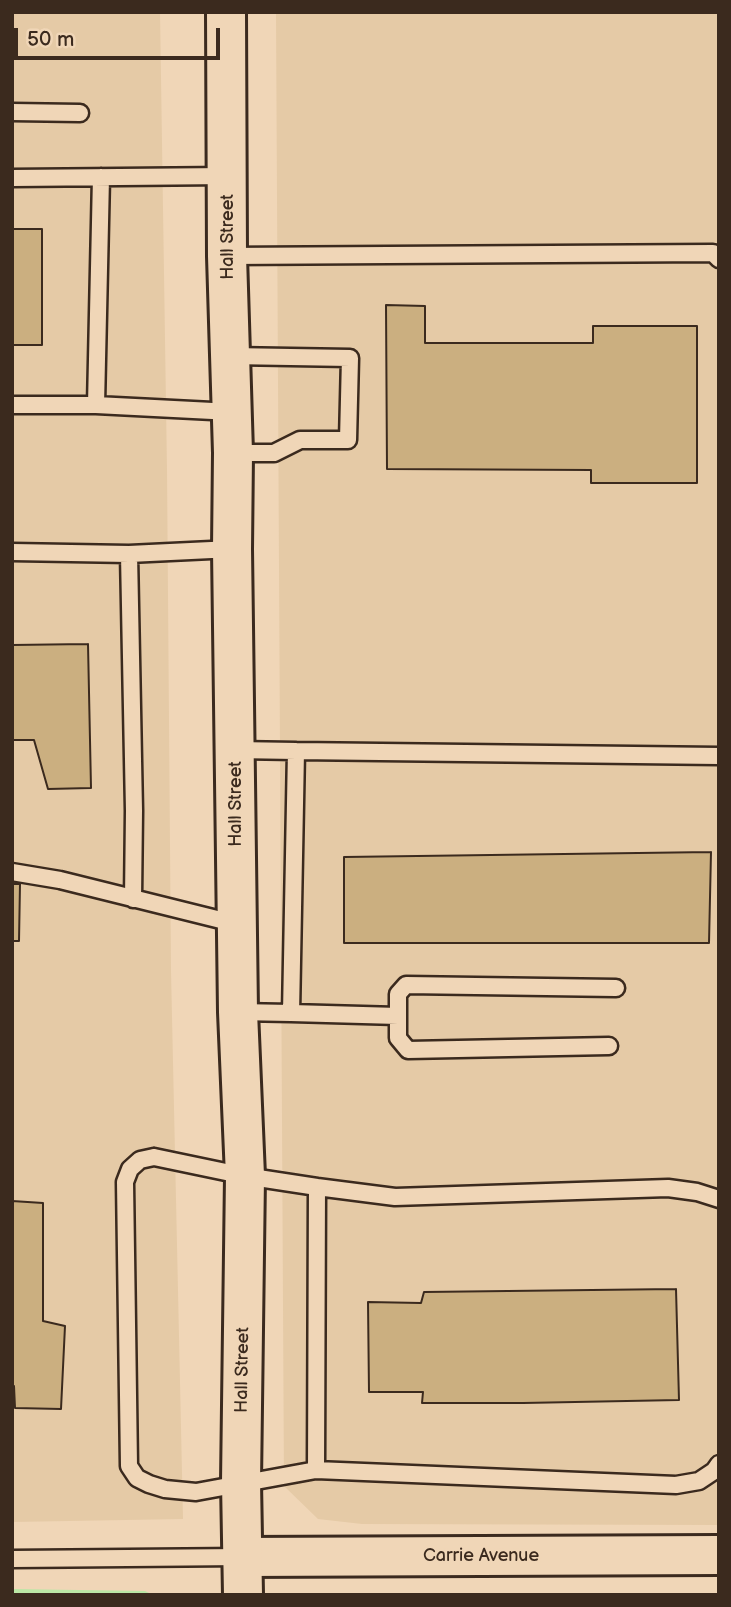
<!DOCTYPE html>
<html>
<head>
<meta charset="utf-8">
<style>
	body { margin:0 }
	#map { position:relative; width:731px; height:1607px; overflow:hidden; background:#f0d6b7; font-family:"Balsamiq Sans",sans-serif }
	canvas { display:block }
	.frame { position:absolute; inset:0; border:14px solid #3b2a1e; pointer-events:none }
	.scale { position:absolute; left:14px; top:28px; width:206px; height:32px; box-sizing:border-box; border:4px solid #3b2a1e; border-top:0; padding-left:9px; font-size:21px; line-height:24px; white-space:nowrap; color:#3b2a1e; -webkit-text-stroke:5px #f0d6b7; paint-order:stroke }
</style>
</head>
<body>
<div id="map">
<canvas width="731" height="1607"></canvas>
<div class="frame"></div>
<div class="scale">50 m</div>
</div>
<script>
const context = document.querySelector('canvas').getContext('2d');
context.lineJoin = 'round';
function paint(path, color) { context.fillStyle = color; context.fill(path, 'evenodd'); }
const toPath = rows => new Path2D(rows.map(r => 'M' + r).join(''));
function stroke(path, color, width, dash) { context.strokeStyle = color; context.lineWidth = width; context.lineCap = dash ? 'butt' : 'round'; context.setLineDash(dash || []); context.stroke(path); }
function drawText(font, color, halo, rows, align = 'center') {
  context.font = font + ' "Balsamiq Sans",sans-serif'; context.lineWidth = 6; context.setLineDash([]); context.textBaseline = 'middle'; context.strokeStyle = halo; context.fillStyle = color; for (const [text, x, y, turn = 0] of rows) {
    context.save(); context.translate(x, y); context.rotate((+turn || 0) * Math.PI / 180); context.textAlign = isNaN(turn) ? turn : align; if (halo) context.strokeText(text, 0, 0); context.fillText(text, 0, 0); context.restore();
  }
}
paint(toPath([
	[12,12,160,12,167,470,171,971,183,1519,12,1522],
	[276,12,719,12,719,1525,362,1524,318,1519,284,1486]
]), '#e5caa6');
paint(toPath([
	[12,1589,145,1591,153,1595,12,1595]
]), '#bbe7a5');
const building = toPath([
	[12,229,42,229,42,345,12,345,12,229],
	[386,305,425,306,425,343,593,343,593,326,697,326,697,483,591,483,591,470,387,469,386,305],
	[88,644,91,788,48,789,34,740,12,740,12,645,88,644],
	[711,852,709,943,344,943,344,857,711,852],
	[12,884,20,884,19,941,12,941,12,884],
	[12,1201,43,1203,43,1321,65,1326,61,1409,15,1408,14,1386,12,1386,12,1201],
	[676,1289,679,1400,523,1403,422,1403,423,1392,369,1392,368,1302,421,1303,424,1292,676,1289]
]);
paint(building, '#cbaf80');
stroke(building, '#3b2a1e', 2);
const lane = toPath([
	[12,112,80,113],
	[12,178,228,176],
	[227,256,713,253,719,259],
	[231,356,350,358,348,440,300,440,274,453,233,453],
	[12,405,96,405,101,177],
	[96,405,232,412],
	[12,552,129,554],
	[236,750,296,751,291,1013,238,1012],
	[296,751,719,756],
	[12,872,60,880,237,924],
	[133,899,134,811,129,554,232,549],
	[291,1013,398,1016],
	[609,1046,408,1050,398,1038,398,994,406,985,616,988],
	[154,1157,245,1176,317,1187,316,1470,196,1492,165,1489,149,1484,137,1478,129,1466,125,1182,130,1169,140,1160,154,1157],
	[317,1187,395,1197,668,1188,697,1192,719,1199],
	[316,1470,676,1485,699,1481,714,1471,719,1464],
	[12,1559,243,1557]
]);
const secondary = toPath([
	[243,1557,719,1555]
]);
const primary = toPath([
	[226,12,227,256,233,453,232,549,238,1012,245,1176,241,1482,243,1595]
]);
stroke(lane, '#3b2a1e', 21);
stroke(secondary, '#3b2a1e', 44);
stroke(primary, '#3b2a1e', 44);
stroke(lane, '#f0d6b7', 16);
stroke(secondary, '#f0d6b7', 38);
stroke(primary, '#f0d6b7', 38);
drawText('18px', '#3b2a1e', '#f0d6b7', [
	["Hall Street",228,237,-90],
	["Hall Street",236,804,-90],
	["Hall Street",243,1370,-89],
	["Carrie Avenue",481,1556]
]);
</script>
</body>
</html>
